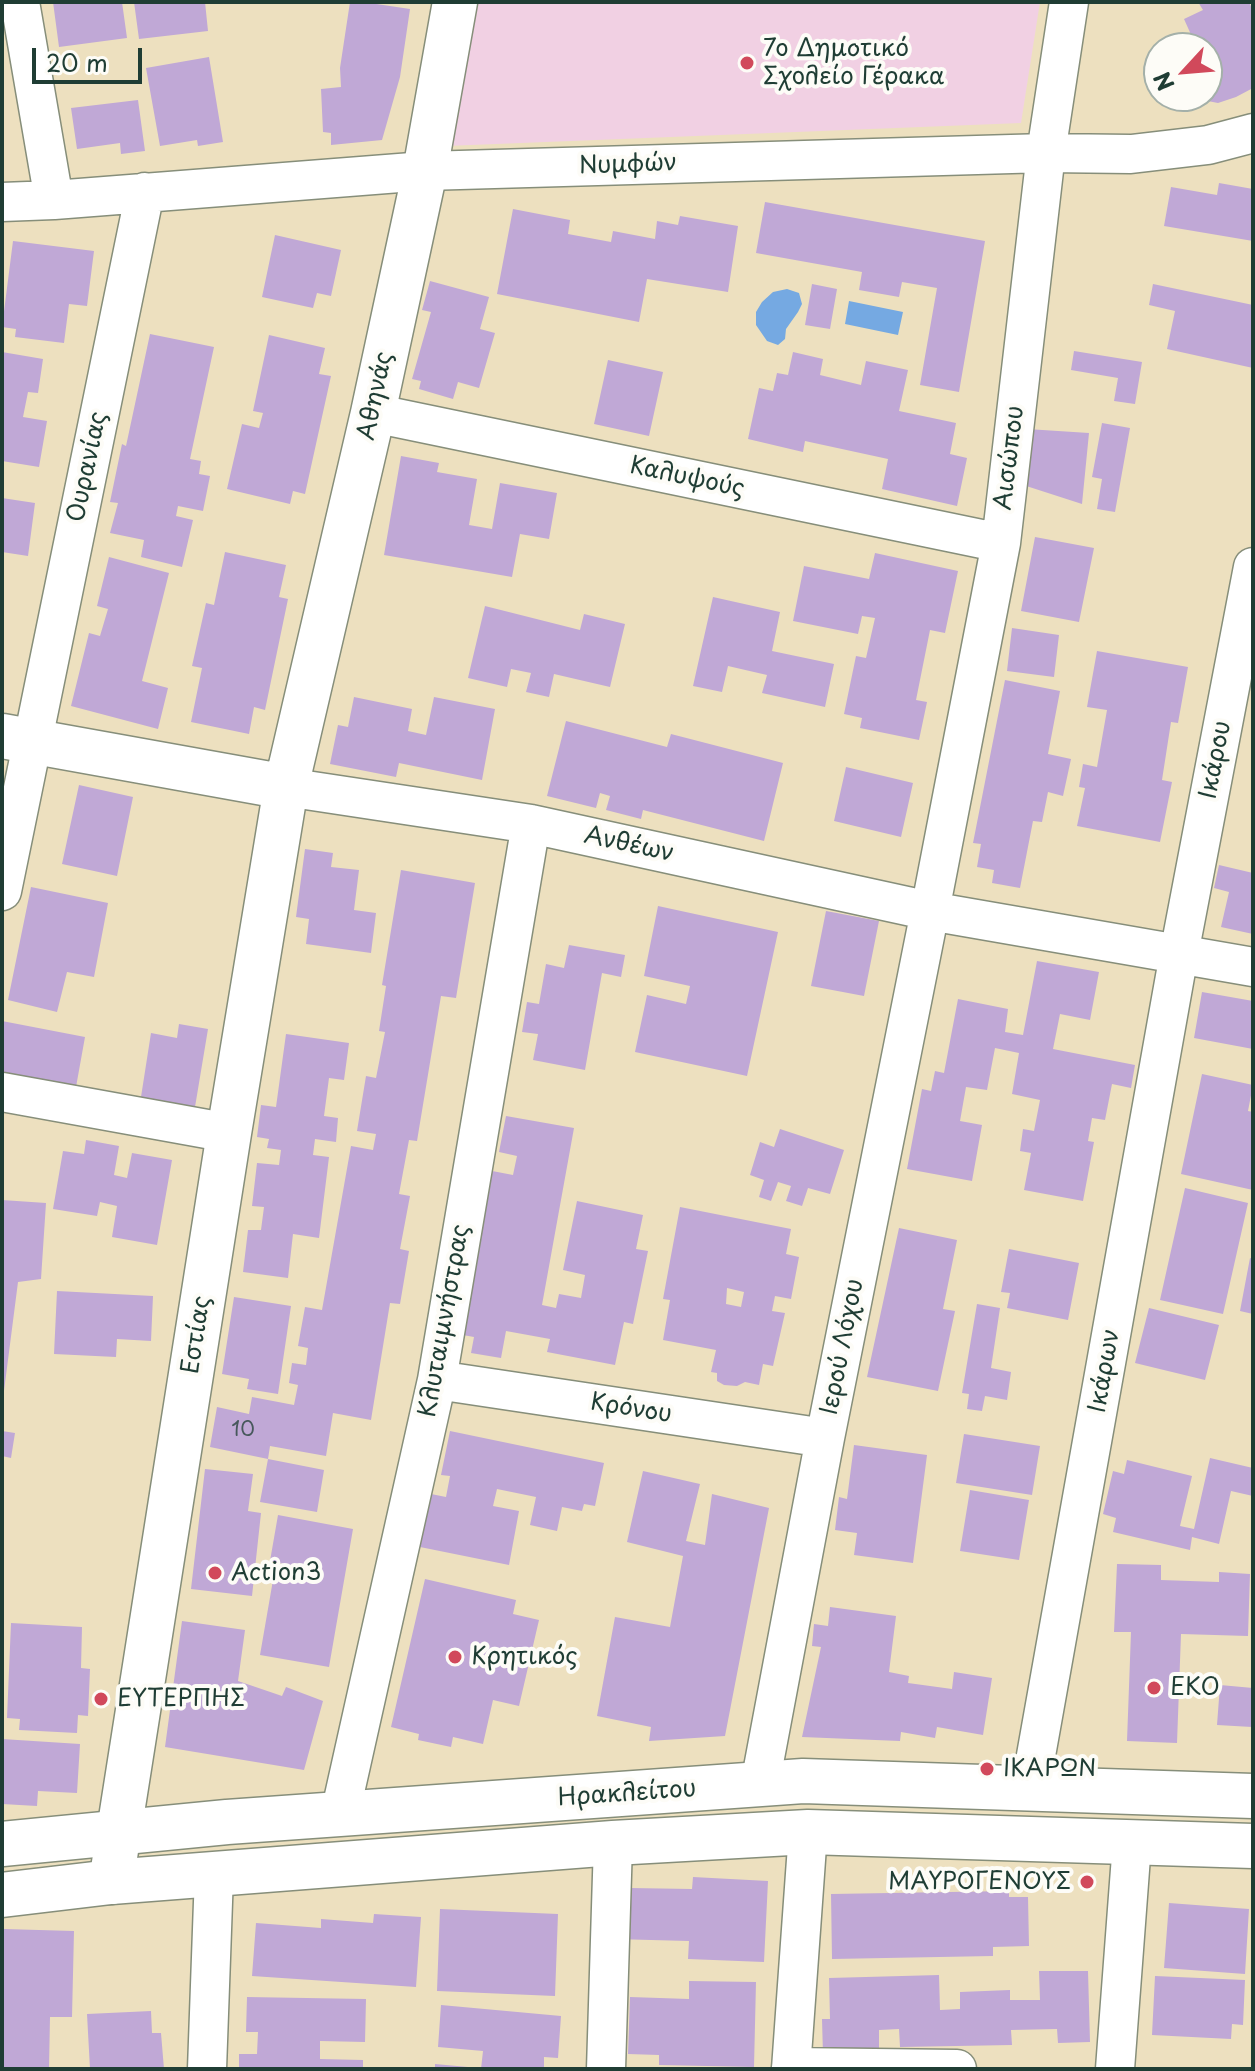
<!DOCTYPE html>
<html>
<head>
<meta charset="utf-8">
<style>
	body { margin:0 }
	#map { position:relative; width:1255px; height:2071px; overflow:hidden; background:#ede0bf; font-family:"Playpen Sans",sans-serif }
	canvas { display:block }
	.frame { position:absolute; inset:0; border:4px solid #1f3d34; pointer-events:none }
	.north { position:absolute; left:1143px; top:32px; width:80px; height:80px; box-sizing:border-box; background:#fdfcf7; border:2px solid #a4b0a9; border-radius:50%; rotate:244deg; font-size:22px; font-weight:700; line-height:32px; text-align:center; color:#1f3d34 }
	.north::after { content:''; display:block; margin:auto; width:28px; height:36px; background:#d1495b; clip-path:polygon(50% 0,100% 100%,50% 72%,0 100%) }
	.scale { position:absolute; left:32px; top:48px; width:110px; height:36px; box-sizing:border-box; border:4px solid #1f3d34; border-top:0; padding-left:10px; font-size:24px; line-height:28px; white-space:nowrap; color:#1f3d34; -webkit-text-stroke:6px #fdfcf7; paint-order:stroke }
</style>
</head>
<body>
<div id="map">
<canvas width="1255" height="2071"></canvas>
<div class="frame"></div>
<div class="north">N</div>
<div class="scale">20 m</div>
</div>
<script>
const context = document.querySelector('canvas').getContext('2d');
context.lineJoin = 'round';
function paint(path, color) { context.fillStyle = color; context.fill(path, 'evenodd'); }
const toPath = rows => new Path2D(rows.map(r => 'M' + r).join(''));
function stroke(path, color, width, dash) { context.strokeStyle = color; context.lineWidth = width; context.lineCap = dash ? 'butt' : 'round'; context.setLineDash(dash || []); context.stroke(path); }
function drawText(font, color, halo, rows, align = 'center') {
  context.font = font + ' "Playpen Sans",sans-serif'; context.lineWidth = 8; context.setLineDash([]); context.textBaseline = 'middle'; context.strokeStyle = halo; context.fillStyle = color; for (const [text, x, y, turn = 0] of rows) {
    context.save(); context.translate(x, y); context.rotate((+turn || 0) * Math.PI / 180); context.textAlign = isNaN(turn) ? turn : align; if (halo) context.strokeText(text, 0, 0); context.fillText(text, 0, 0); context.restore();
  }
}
paint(toPath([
	[475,2,1040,2,1021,123,446,146]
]), '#f1d0e3');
paint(toPath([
	[787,289,799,293,802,304,798,312,786,329,785,339,778,345,767,341,756,325,756,312,762,302,773,292],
	[849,301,903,312,898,335,845,324]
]), '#75a9e2');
paint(toPath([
	[53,2,122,2,127,38,59,47],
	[134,2,205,2,208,31,139,39],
	[350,2,363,2,410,9,400,77,382,140,331,145,331,133,323,132,321,89,341,87,340,68],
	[1198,2,1249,2,1253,11,1253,88,1236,97,1218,103,1187,97,1187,96,1207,96,1207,48,1197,48,1184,19,1203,10],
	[209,57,223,142,198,146,197,140,160,146,146,68],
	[138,100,145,151,121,154,120,143,77,149,71,108],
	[1219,183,1253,189,1253,241,1164,226,1171,187,1217,195],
	[765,202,985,241,959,392,920,385,937,288,902,282,899,297,859,290,862,272,756,253],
	[513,209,570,220,568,234,611,242,613,231,655,239,657,221,678,225,680,216,738,226,728,292,647,279,639,322,497,294],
	[275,235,341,250,331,296,317,293,313,308,262,297],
	[13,241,94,251,87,306,69,304,64,343,15,337,16,329,2,327],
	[430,281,489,297,480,329,495,333,479,388,458,382,453,399,419,389,421,381,412,379,431,312,422,310],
	[812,284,837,289,830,329,805,325],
	[1153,284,1253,305,1253,368,1167,349,1175,311,1149,305],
	[150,334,214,347,190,459,201,461,199,474,210,476,203,511,178,506,176,516,193,520,182,567,141,557,144,540,110,533,118,503,110,502,122,444,126,446],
	[269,335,325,348,319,374,331,376,305,494,293,491,290,504,227,489,242,424,259,428,263,413,253,411],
	[1074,351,1142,362,1135,404,1114,401,1118,378,1071,370],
	[2,352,43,359,38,393,28,392,23,417,47,421,39,467,2,461],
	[793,352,823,359,820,375,861,385,866,361,908,370,899,411,956,423,950,454,967,458,957,506,882,489,888,459,805,441,803,452,748,439,759,388,773,391,777,373,788,375],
	[608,360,663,372,649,436,594,424],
	[1102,423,1130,428,1115,512,1097,509,1102,479,1092,477],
	[1027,429,1089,433,1082,504,1017,483],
	[401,456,439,463,437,472,477,479,469,525,492,529,500,483,557,493,549,539,520,534,512,577,384,555],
	[2,498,35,503,28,556,2,552],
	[1035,537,1094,548,1079,622,1021,611],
	[225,552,286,565,279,597,288,599,265,710,254,707,249,734,191,722,202,668,192,666,206,603,214,605],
	[875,553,958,571,945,633,930,630,916,700,927,702,919,740,860,728,862,718,844,714,856,656,866,658,875,618,862,616,858,634,793,621,804,566,869,579],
	[109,557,169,573,142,681,168,688,158,729,71,706,89,633,100,636,108,609,97,606],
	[713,597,780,612,772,651,834,664,825,707,762,693,767,675,728,666,722,692,693,686],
	[485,606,580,630,584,614,625,624,610,687,554,674,549,697,526,692,531,673,511,669,507,687,468,678],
	[1012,628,1059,635,1054,677,1007,671],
	[1097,651,1188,667,1178,723,1171,722,1162,780,1172,782,1160,842,1077,826,1085,788,1079,787,1083,764,1097,767,1107,710,1087,707],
	[1005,680,1060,691,1048,754,1071,759,1063,796,1048,792,1042,822,1033,821,1020,888,992,883,994,870,977,867,981,844,973,843],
	[354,697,412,709,408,731,426,735,434,697,495,709,482,780,399,763,396,777,330,764,338,725,348,727],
	[566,721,667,747,671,734,783,763,764,841,643,810,641,819,606,810,610,796,600,793,596,808,547,796],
	[846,767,913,783,901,837,834,821],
	[79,785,133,797,117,876,62,864],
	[305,849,333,853,331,867,359,870,354,910,376,913,371,953,306,944,309,919,296,917],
	[1219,865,1253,873,1253,934,1221,927,1229,892,1214,888],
	[401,870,475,883,456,998,441,996,417,1141,409,1140,399,1194,410,1196,400,1249,409,1251,400,1304,390,1303,371,1420,333,1413,326,1456,270,1446,268,1459,324,1470,317,1512,260,1502,268,1459,210,1447,217,1407,249,1414,252,1397,294,1405,298,1385,289,1383,292,1363,306,1365,308,1348,298,1346,305,1307,322,1310,351,1146,373,1150,376,1134,357,1131,366,1076,376,1078,385,1032,379,1031,386,986,382,985],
	[31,887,108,903,94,977,67,972,57,1012,8,1000],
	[658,906,778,932,747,1076,635,1052,647,995,686,1004,690,986,644,976],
	[826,911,879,921,864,996,811,986],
	[569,945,625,955,621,977,602,973,585,1070,533,1060,538,1034,522,1032,527,1002,539,1004,546,964,564,968],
	[1037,961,1099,972,1090,1020,1060,1014,1053,1049,1135,1065,1131,1088,1112,1084,1105,1120,1092,1118,1088,1141,1094,1142,1083,1201,1024,1190,1031,1153,1020,1151,1023,1129,1034,1131,1040,1100,1012,1094,1019,1053,995,1048,987,1090,966,1087,960,1121,982,1125,972,1181,907,1169,922,1089,931,1091,935,1071,944,1073,958,999,1008,1009,1005,1032,1023,1035],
	[1202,992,1253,1001,1253,1049,1194,1038],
	[2,1021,85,1037,76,1087,2,1073],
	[179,1024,208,1029,195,1107,141,1097,151,1033,177,1038],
	[286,1034,349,1043,344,1080,329,1078,324,1116,338,1118,336,1142,315,1139,313,1155,329,1157,319,1238,293,1234,288,1278,243,1272,248,1230,261,1230,264,1207,252,1206,257,1163,279,1165,281,1150,267,1148,269,1139,257,1137,261,1105,276,1107],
	[1202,1074,1253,1085,1248,1111,1253,1112,1253,1190,1181,1174],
	[506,1116,574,1128,542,1305,556,1308,559,1294,581,1298,585,1275,563,1270,577,1201,643,1215,636,1249,648,1251,633,1324,624,1322,615,1365,547,1352,550,1339,506,1331,501,1358,471,1353,474,1337,457,1334,487,1170,513,1175,517,1156,499,1152],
	[780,1129,844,1150,830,1194,808,1188,802,1206,786,1201,791,1186,778,1182,771,1201,759,1197,764,1180,750,1175,760,1142,774,1147],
	[86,1140,119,1146,114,1175,127,1178,132,1153,172,1160,157,1245,112,1237,117,1206,100,1202,97,1216,53,1209,63,1151,84,1154],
	[1185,1188,1248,1203,1223,1314,1160,1300],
	[2,1200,46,1203,41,1279,18,1282,4,1391,2,1390],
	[680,1207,791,1229,786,1254,799,1257,791,1299,775,1296,772,1311,785,1313,773,1366,763,1364,759,1385,745,1382,737,1386,724,1385,717,1381,717,1373,711,1372,716,1350,663,1340,670,1300,663,1299],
	[727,1288,744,1292,741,1307,726,1304],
	[899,1228,957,1240,943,1309,955,1311,938,1391,867,1377],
	[1009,1249,1079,1263,1068,1320,1007,1308,1010,1293,1001,1292],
	[1250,1258,1253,1259,1253,1314,1240,1311],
	[57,1291,153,1296,151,1341,117,1339,116,1357,54,1354],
	[234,1297,291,1306,278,1394,247,1389,249,1379,222,1374],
	[977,1304,1000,1308,991,1368,1011,1372,1007,1400,985,1396,982,1411,967,1409,969,1394,962,1393],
	[1149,1308,1219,1325,1205,1380,1135,1363],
	[2,1431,15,1433,11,1458,2,1456],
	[450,1431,604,1463,595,1506,584,1504,582,1511,562,1507,557,1531,530,1525,536,1497,497,1489,493,1506,519,1511,509,1565,420,1547,431,1494,446,1497,450,1476,441,1475],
	[964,1434,1040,1446,1032,1495,956,1483],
	[854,1445,927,1455,913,1563,854,1555,857,1533,835,1530,839,1497,847,1499],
	[1210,1458,1253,1468,1253,1496,1231,1491,1219,1544,1192,1537,1190,1550,1113,1532,1116,1518,1103,1514,1113,1471,1124,1474,1127,1460,1192,1476,1180,1526,1194,1529],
	[205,1469,253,1474,248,1511,261,1513,252,1596,191,1589],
	[643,1471,700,1484,686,1541,705,1545,712,1494,769,1508,725,1736,649,1741,651,1727,597,1716,615,1617,670,1627,683,1556,627,1542],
	[970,1490,1029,1500,1019,1560,960,1551],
	[278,1515,353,1529,329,1667,260,1655,273,1580,285,1582,288,1565,270,1561],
	[1117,1564,1161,1565,1161,1580,1219,1582,1219,1572,1250,1574,1248,1636,1181,1634,1177,1743,1127,1741,1131,1632,1114,1632],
	[425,1579,516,1600,513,1614,539,1620,519,1706,493,1700,483,1744,453,1737,451,1747,418,1740,419,1734,391,1727],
	[830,1607,896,1616,889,1672,909,1676,908,1683,952,1689,954,1672,992,1678,983,1735,937,1727,935,1738,901,1732,900,1741,802,1737,821,1647,812,1646,814,1624,828,1626],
	[182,1621,245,1630,238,1681,282,1696,286,1687,323,1701,304,1770,165,1747],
	[11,1623,82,1627,81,1668,90,1669,88,1716,78,1715,77,1733,19,1730,20,1719,7,1718],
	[1220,1685,1253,1688,1252,1727,1217,1725],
	[2,1739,80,1744,77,1793,38,1791,37,1806,2,1804],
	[693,1877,768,1881,764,1962,688,1959,689,1941,613,1939,630,1888,692,1889],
	[1009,1891,1009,1897,1028,1897,1029,1946,993,1947,993,1956,832,1959,831,1894],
	[1169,1903,1249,1909,1245,1974,1164,1968],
	[440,1909,558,1914,555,1996,437,1991],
	[374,1914,421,1917,416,1987,252,1976,256,1923,321,1928,321,1919,373,1923],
	[4,1929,74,1931,72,2017,50,2017,49,2069,2,2069],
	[1039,1971,1088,1971,1090,2042,1058,2043,1057,2029,1011,2030,1012,2045,900,2047,899,2029,879,2030,879,2054,823,2055,822,2019,830,2019,829,1978,939,1975,940,2010,960,2009,960,1992,1010,1990,1010,2000,1040,2000],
	[1155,1976,1245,1980,1243,2025,1232,2024,1231,2039,1152,2035],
	[689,1981,756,1982,754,2067,659,2065,659,2055,628,2054,630,1997,689,1999],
	[247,1997,366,1999,365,2042,320,2041,320,2059,363,2060,363,2069,239,2069,239,2054,257,2054,258,2032,246,2032],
	[441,2005,561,2016,558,2058,544,2057,544,2069,481,2069,483,2051,438,2047],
	[151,2011,152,2033,161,2033,164,2069,90,2069,87,2014],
	[435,2064,468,2067,468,2069,435,2069]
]), '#c0a8d6');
const minor = toPath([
	[20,2,54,200],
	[2,202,54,200,425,171,1046,153,1131,154,1208,145,1253,133],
	[373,413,1001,543],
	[286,787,531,824,930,911,1253,967],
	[2,891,145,192],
	[2,1092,229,1133],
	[437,1380,825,1438],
	[760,1784,825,1438,930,911,1001,543,1046,153,1069,2],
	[1030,1789,1179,954,1253,567],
	[340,1814,437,1380,531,824],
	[791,2067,957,2069],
	[207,2069,214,1874],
	[606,2069,613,1843],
	[791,2069,808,1832],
	[1115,2069,1132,1843]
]);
const tertiary = toPath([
	[2,736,286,787],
	[111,1882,229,1133,286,787,373,413,425,171,455,2]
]);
const secondary = toPath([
	[2,1844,227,1822,803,1781,1253,1796],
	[2,1895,111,1882,214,1874,613,1843,808,1832,1253,1846]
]);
stroke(minor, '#868e7a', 41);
stroke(tertiary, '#868e7a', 47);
stroke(secondary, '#868e7a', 47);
stroke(minor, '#fff', 38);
stroke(tertiary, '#fff', 44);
stroke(secondary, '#fff', 44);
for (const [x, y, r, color] of [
	[747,63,8,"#d1495b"],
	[215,1573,8,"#d1495b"],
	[455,1657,8,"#d1495b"],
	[1154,1688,8,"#d1495b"],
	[101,1699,8,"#d1495b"],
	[987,1769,8,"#d1495b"],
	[1087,1882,8,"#d1495b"]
]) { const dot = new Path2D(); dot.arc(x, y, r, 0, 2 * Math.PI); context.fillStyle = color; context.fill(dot); stroke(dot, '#fdfcf7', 3); }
drawText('20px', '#47585c', null, [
	["10",243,1430]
]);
drawText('24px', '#1f3d34', '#fdfcf7', [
	["7o Δημοτικό",763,49],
	["Σχολείο Γέρακα",763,77],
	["Action3",231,1573],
	["Κρητικός",471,1657],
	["EKO",1170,1688],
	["ΕΥΤΕΡΠΗΣ",117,1699],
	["ΙΚΑΡΩΝ",1003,1769],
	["ΜΑΥΡΟΓΕΝΟΥΣ",1071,1882,"right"]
], 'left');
drawText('24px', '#1f3d34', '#fdfcf7', [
	["Νυμφών",628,165,-2],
	["Αθηνάς",376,396,-78],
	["Αισώπου",1010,458,-83],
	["Ουρανίας",88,467,-78],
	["Καλυψούς",687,478,12],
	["Ικάρου",1216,760,-79],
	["Ανθέων",629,845,12],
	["Κλυταιμνήστρας",445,1321,-80],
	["Εστίας",197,1335,-81],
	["Ιερού Λόχου",843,1347,-79],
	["Ικάρων",1105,1371,-80],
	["Κρόνου",631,1409,9],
	["Ηρακλείτου",627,1794,-4]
]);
</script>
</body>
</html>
